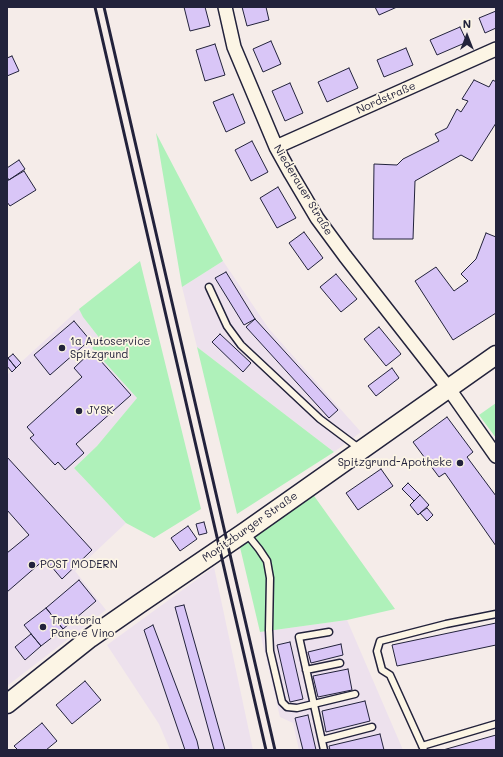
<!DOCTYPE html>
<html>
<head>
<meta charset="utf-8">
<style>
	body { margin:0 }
	#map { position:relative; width:503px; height:757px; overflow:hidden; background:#f5ece9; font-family:Mali,sans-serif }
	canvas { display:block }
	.frame { position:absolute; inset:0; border:8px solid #22223b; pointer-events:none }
	.north { position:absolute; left:447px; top:16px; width:40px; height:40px; -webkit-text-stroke:3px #fcf5e5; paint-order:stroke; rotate:0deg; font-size:11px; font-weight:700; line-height:16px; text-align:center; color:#22223b }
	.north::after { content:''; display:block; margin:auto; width:14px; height:18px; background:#22223b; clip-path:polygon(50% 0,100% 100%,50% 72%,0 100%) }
</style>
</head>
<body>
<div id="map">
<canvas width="503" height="757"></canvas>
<div class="frame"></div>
<div class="north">N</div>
</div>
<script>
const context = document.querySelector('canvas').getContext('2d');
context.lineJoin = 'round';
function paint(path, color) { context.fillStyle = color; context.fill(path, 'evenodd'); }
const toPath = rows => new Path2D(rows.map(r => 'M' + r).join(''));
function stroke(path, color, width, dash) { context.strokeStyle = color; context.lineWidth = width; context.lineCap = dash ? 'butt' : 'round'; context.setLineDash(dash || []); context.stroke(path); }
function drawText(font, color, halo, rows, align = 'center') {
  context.font = font + ' Mali,sans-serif'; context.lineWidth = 3.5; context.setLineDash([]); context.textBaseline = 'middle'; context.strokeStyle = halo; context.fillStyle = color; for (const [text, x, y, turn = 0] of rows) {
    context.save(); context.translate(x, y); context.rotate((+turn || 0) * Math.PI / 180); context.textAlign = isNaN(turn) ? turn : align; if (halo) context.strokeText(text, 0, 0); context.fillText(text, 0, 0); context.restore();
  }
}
paint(toPath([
	[223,261,269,329,361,432,334,452,197,347,182,287],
	[79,309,83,317,101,340,93,348,137,398,97,446,74,468,126,523,75,571,106,610,7,686,7,375],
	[214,567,253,750,170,750,159,724,107,645],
	[347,620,403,750,299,750,293,723,280,717,260,632]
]), '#ede1ed');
paint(toPath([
	[156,133,223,261,182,287],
	[140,261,201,509,154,538,126,523,74,468,97,446,137,398,92,348,101,340,83,317,79,309],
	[197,347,334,452,237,514],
	[496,403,496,438,479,415],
	[312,493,395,609,347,620,260,632,239,543]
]), '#aff1ba');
const building = toPath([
	[184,7,205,7,210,26,190,31,184,7],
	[242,7,266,7,269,20,247,26,242,7],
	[375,7,397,7,379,15,375,7],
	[496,11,496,28,485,33,479,18,496,11],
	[460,27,467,42,437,55,430,40,460,27],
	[271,41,281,64,263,72,253,49,271,41],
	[215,44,225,75,205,81,196,50,215,44],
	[406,48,413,65,384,77,377,60,406,48],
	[12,56,19,71,7,76,7,58,12,56],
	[349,68,358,88,327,102,318,82,349,68],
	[474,80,489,87,493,80,496,82,496,123,472,161,461,155,415,181,413,239,373,239,374,164,397,165,403,159,439,141,435,134,447,128,457,109,461,112,468,101,462,99,474,80],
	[290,83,303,113,285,121,272,91,290,83],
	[233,94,245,123,226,132,213,102,233,94],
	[252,141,268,172,251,181,235,150,252,141],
	[19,160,25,169,9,180,7,177,7,168,19,160],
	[24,171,36,190,10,206,7,202,7,181,24,171],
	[278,187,296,218,277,228,260,198,278,187],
	[304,232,323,258,308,270,289,243,304,232],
	[486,233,496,237,496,313,453,340,415,281,436,267,454,291,468,281,461,274,476,259,486,233],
	[226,272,255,319,244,325,215,278,226,272],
	[336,274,357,299,341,312,320,287,336,274],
	[255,319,338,410,329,418,246,327,255,319],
	[74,321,90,340,50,375,34,355,74,321],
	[379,327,401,354,386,366,364,339,379,327],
	[220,334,251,363,243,372,212,342,220,334],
	[92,351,131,395,76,444,84,453,65,470,58,462,55,465,30,438,34,435,27,427,82,377,74,368,92,351],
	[13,354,21,363,16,368,8,358,13,354],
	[8,358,16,368,12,372,7,366,7,359,8,358],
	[392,368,399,378,376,396,368,386,392,368],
	[447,417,473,452,467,457,496,496,496,546,445,473,439,477,413,442,447,417],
	[7,457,92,550,62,579,45,559,7,592,7,553,29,535,7,510,7,457],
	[381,469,393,486,358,510,346,493,381,469],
	[408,483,420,495,414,501,402,489,408,483],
	[420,495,429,505,418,515,410,505,420,495],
	[427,508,433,515,427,521,420,513,427,508],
	[204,522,207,533,199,535,196,524,204,522],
	[188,526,197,539,180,551,171,538,188,526],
	[79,580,96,601,63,629,46,608,79,580],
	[184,605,225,750,214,750,175,607,184,605],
	[46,608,63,629,41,646,24,625,46,608],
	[496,623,496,645,397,666,392,645,496,623],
	[153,625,197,741,199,750,185,750,144,630,153,625],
	[31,634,41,646,25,660,15,647,31,634],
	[290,642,303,699,290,702,277,645,290,642],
	[341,644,343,655,311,663,308,652,341,644],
	[348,669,352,690,318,697,313,676,348,669],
	[85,681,101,700,72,724,56,705,85,681],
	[365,701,370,721,326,732,322,711,365,701],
	[308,715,316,750,303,750,295,718,308,715],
	[42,723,57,741,46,750,18,750,14,746,42,723],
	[380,734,384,750,330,750,329,746,380,734],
	[496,735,496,750,443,750,450,748,496,735]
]);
paint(building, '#d9c6f7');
stroke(building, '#22223b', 1);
const lane = toPath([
	[209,287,227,326,241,345,320,419,360,449],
	[246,533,259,549,267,561,270,578,269,630,270,651,282,702,287,707,297,708,355,694],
	[306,670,340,663],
	[322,740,372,727],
	[422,746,496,724],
	[324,750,299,637,329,632],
	[424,750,390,675,382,670,377,651,380,641,446,624,496,614]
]);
const street = toPath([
	[225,7,234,47,276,147,291,174,317,218,345,256,449,389,496,456],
	[276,147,496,49]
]);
const secondary = toPath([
	[7,704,90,638,139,604,245,532,496,355]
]);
stroke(lane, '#22223b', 9);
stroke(street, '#22223b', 16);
stroke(secondary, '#22223b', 21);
stroke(lane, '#fcf5e5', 6);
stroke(street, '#fcf5e5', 13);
stroke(secondary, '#fcf5e5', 18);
stroke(toPath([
	[95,7,266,750],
	[104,7,275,750]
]), '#22223b', 3);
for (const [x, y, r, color] of [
	[62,348,4,"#22223b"],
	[79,411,4,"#22223b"],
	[460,463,4,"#22223b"],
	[32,565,4,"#22223b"],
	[43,627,4,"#22223b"]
]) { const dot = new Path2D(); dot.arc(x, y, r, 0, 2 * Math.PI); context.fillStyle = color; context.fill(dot); stroke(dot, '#fcf5e5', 1.5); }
drawText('11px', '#22223b', '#fcf5e5', [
	["Nordstraße",386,98,-24],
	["Niederauer Straße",303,190,59],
	["Moritzburger Straße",250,527,-35]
]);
drawText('11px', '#22223b', '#fcf5e5', [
	["1a Autoservice",70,342],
	["Spitzgrund",70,355],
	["JYSK",87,411],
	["Spitzgrund-Apotheke",452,463,"right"],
	["POST MODERN",40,565],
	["Trattoria",51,621],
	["Pane e Vino",51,634]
], 'left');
</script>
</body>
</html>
